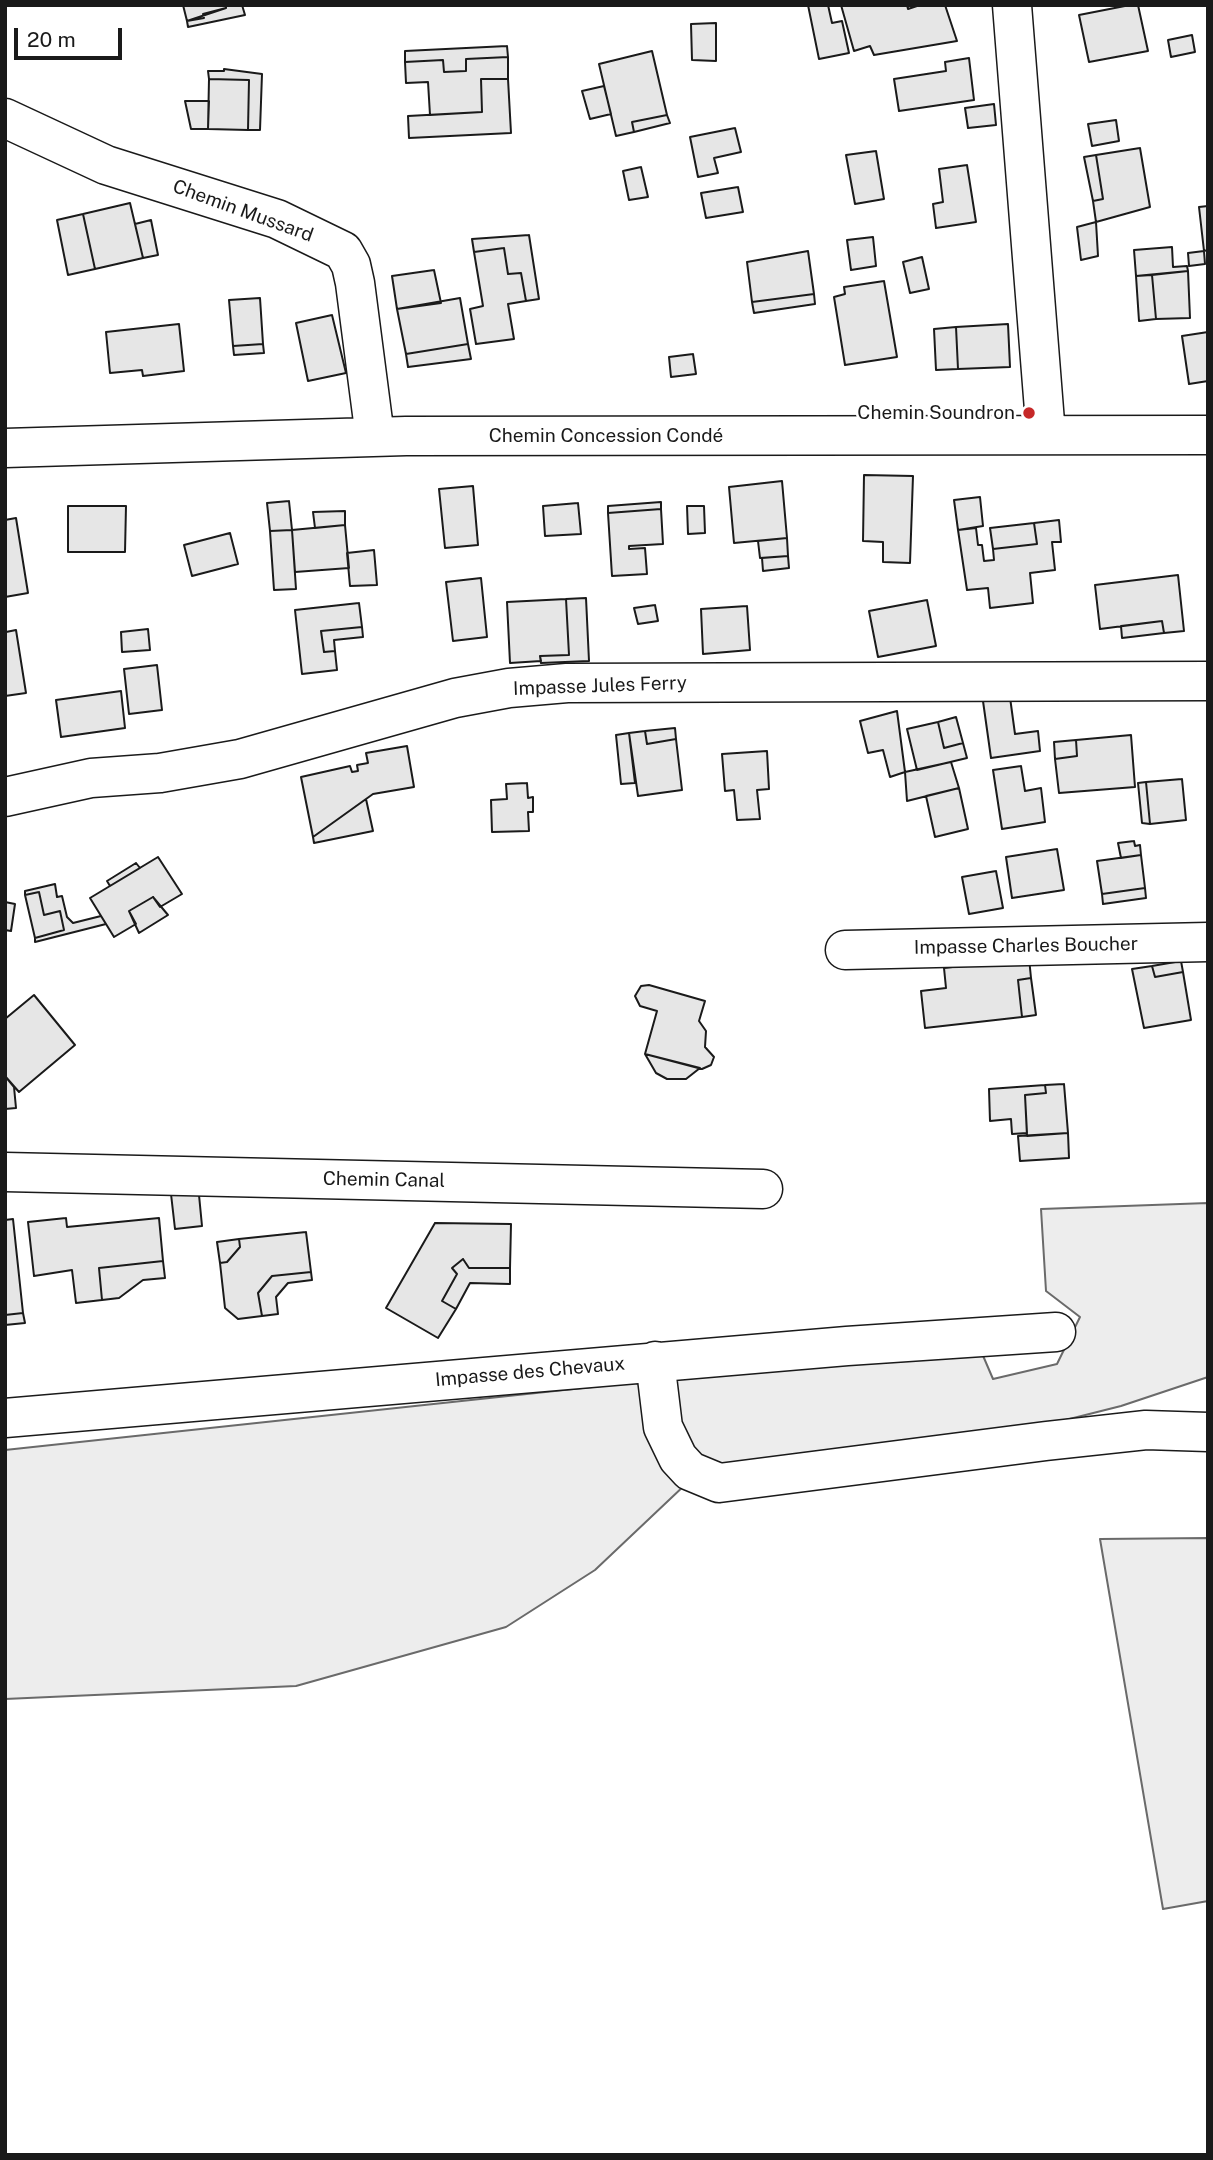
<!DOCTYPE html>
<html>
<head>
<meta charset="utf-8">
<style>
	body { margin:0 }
	#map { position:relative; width:1213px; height:2160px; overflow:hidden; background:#fff; font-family:"Public Sans",sans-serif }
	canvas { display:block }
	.frame { position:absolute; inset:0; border:7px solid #1a1a1a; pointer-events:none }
	.scale { position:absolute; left:14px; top:28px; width:108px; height:32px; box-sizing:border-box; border:4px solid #1a1a1a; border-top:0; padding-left:9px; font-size:21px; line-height:24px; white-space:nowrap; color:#1a1a1a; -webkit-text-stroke:5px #fff; paint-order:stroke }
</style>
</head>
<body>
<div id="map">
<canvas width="1213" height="2160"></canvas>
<div class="frame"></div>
<div class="scale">20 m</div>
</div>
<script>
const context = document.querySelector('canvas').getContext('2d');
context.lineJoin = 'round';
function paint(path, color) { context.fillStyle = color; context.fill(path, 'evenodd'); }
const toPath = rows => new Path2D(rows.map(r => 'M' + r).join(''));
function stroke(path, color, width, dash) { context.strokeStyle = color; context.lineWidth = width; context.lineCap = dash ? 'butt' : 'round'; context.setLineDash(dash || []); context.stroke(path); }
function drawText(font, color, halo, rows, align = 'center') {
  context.font = font + ' "Public Sans",sans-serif'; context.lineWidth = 5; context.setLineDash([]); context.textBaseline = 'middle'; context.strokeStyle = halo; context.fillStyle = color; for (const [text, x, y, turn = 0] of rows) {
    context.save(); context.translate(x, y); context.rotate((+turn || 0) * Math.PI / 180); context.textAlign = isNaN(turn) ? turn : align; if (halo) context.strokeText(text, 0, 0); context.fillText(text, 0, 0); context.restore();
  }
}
const built = toPath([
	[1208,1203,1208,1377,1121,1406,1006,1435,687,1483,595,1570,506,1627,296,1686,5,1699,5,1450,620,1384,981,1351,993,1379,1057,1364,1080,1317,1046,1291,1041,1209,1208,1203],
	[1208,1538,1208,1901,1163,1909,1100,1539,1208,1538]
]);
paint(built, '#ededed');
stroke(built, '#6a6a6a', 2);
const building = toPath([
	[183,5,226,5,226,8,187,21,183,5],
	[226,5,242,5,245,15,188,27,187,21,204,18,203,14,226,8,226,5],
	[808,5,828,5,832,23,842,21,849,53,819,59,808,5],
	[841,5,907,5,908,9,920,5,945,5,957,41,874,55,870,46,854,51,841,5],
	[1130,5,1138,5,1148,51,1089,62,1079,15,1130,5],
	[716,23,716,61,692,60,691,24,716,23],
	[1192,35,1195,52,1171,57,1168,40,1192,35],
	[507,46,508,57,466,59,466,71,444,72,443,60,405,62,405,51,507,46],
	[652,51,667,115,632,122,634,132,616,136,599,64,652,51],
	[508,57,508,79,481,79,482,112,430,115,428,82,406,83,405,62,443,60,444,72,466,71,466,59,508,57],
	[969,58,974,100,899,111,894,79,946,71,945,62,969,58],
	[224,69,262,74,260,130,248,130,249,80,209,79,208,71,224,71,224,69],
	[209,79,249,80,248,130,208,129,209,79],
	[481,79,508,79,511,133,409,138,408,116,482,112,481,79],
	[604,86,611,114,590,119,582,91,604,86],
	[185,101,209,101,208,129,191,129,185,101],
	[994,104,996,125,968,128,965,108,994,104],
	[667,115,670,123,634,132,632,122,667,115],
	[1116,120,1119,141,1092,146,1088,124,1116,120],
	[735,128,741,152,714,158,718,173,698,177,690,137,735,128],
	[1140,148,1150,207,1096,222,1093,201,1103,199,1096,155,1140,148],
	[876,151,884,199,855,204,846,155,876,151],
	[1096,155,1103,199,1093,201,1084,157,1096,155],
	[967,165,976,222,936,228,933,204,943,202,939,169,967,165],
	[641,167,648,197,629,200,623,171,641,167],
	[738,187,743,212,706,218,701,193,738,187],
	[130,203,143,258,95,269,83,214,130,203],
	[1208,206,1208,250,1204,251,1199,207,1208,206],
	[83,214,95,269,68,275,57,220,83,214],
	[151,220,158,255,143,258,135,224,151,220],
	[1096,222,1098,256,1081,260,1077,227,1096,222],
	[529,235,539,299,526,301,521,273,508,274,504,248,474,252,472,239,529,235],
	[873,237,876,266,851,270,847,240,873,237],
	[1172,247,1173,267,1187,266,1188,271,1136,276,1134,250,1172,247],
	[504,248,508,274,521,273,526,301,508,304,514,339,476,344,470,309,483,306,474,252,504,248],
	[808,251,814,294,752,302,747,262,808,251],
	[1204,251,1205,264,1189,266,1188,253,1204,251],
	[922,257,929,289,910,293,903,262,922,257],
	[434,270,441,303,397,309,392,276,434,270],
	[1188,271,1190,318,1156,319,1152,275,1188,271],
	[1152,275,1156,319,1139,321,1136,276,1152,275],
	[884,281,897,357,845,365,834,297,845,294,844,287,884,281],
	[814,294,815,304,754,313,752,302,814,294],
	[260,298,263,344,233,346,229,300,260,298],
	[460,298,468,344,406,354,397,309,460,298],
	[332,315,346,373,308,381,296,323,332,315],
	[179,324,184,371,143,376,142,370,110,373,106,332,179,324],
	[1008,324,1010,367,958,369,956,327,1008,324],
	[956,327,958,369,936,370,934,329,956,327],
	[1208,332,1208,381,1189,384,1182,336,1208,332],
	[263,344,264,353,234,355,233,346,263,344],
	[468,344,471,359,408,367,406,354,468,344],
	[693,354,696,374,671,377,669,357,693,354],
	[864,475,913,476,910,563,883,562,883,542,863,541,864,475],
	[782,481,787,538,734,543,729,487,782,481],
	[473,486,478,545,445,548,439,489,473,486],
	[980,497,983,526,958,530,954,500,980,497],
	[289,501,292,530,270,531,267,503,289,501],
	[661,502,661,509,608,513,608,506,661,502],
	[578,503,581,534,545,536,543,506,578,503],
	[68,506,126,506,125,552,68,552,68,506],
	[687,506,704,506,705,533,688,534,687,506],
	[661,509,663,544,629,546,629,549,645,548,647,574,612,576,608,513,661,509],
	[345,511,345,525,315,528,313,512,345,511],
	[16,518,28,593,5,597,5,520,16,518],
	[1059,520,1061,542,1052,542,1055,570,1030,573,1033,603,990,608,988,588,967,590,958,530,976,528,978,545,982,545,984,561,994,560,993,549,1037,544,1034,523,1059,520],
	[1034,523,1037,544,993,549,990,528,1034,523],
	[345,525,349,568,295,572,292,530,345,525],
	[292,530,296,589,274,590,270,531,292,530],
	[230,533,238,564,192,576,184,545,230,533],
	[787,538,788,556,760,558,758,541,787,538],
	[374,550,377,585,350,586,347,553,374,550],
	[788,556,789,568,763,571,762,558,788,556],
	[1178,575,1184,631,1164,633,1162,621,1100,629,1095,585,1178,575],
	[481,578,487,637,453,641,446,582,481,578],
	[586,598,589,661,541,663,540,656,569,655,566,599,586,598],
	[566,599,569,655,540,656,541,661,510,663,507,602,566,599],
	[927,600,936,646,878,657,869,611,927,600],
	[359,603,362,627,321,631,324,652,335,651,337,670,302,674,295,610,359,603],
	[655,605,658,621,638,624,634,608,655,605],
	[747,606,750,650,703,654,701,609,747,606],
	[1162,621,1164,633,1122,638,1121,626,1162,621],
	[5,626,6,632,16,630,26,693,5,696,5,626],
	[362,627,363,637,334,640,335,651,324,652,321,631,362,627],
	[148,629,150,650,122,652,121,632,148,629],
	[157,665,162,710,129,714,124,669,157,665],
	[1009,690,1015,734,1038,731,1040,751,991,758,982,694,1009,690],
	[121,691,125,728,61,737,56,700,121,691],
	[897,711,905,772,890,777,883,750,868,753,860,721,897,711],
	[956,717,963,743,944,748,938,722,956,717],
	[938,722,944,748,963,743,967,758,917,770,907,729,938,722],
	[675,728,676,739,647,744,645,731,675,728],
	[645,731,647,744,676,739,682,790,638,796,629,733,645,731],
	[629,733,635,783,621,784,616,735,629,733],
	[1131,735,1135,787,1059,793,1055,759,1077,756,1076,740,1131,735],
	[1076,740,1077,756,1055,759,1054,742,1076,740],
	[407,746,414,787,373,794,313,837,301,777,350,766,352,772,358,771,357,765,368,763,366,753,407,746],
	[767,751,769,789,757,790,760,819,737,820,734,790,725,791,722,754,767,751],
	[951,762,959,788,907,801,905,772,951,762],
	[1021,766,1025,791,1041,788,1045,822,1002,829,993,770,1021,766],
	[1182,779,1186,820,1150,824,1146,782,1182,779],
	[1146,782,1150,824,1142,823,1138,783,1146,782],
	[527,783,528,798,533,797,533,812,528,812,529,831,492,832,491,800,507,799,506,784,527,783],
	[959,788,968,829,935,837,926,796,959,788],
	[366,799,373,831,314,843,313,837,366,799],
	[1134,841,1135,846,1140,845,1141,855,1121,858,1118,843,1134,841],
	[1057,849,1064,890,1012,898,1006,857,1057,849],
	[1141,855,1145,888,1102,894,1097,861,1141,855],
	[158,857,182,894,160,907,153,897,129,911,136,924,114,937,90,898,158,857],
	[136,863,140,868,110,886,107,881,136,863],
	[996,871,1003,908,969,914,962,877,996,871],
	[55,884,57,897,62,896,67,917,73,923,101,916,106,924,35,942,35,938,64,930,60,911,44,915,39,892,25,895,25,891,55,884],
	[1145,888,1146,898,1103,904,1102,894,1145,888],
	[39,892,44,915,60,911,64,930,35,938,25,895,39,892],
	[153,897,168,915,139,933,129,911,153,897],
	[5,902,15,904,11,931,5,930,5,902],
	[1029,958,1031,978,1018,980,1022,1017,925,1028,921,991,946,988,944,968,1029,958],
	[1181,961,1183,972,1155,977,1152,966,1181,961],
	[1152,966,1155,977,1183,972,1191,1020,1144,1028,1132,969,1152,966],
	[1031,978,1036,1015,1022,1017,1018,980,1031,978],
	[649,985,705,1001,699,1021,706,1031,705,1047,714,1057,711,1065,702,1069,645,1054,657,1011,640,1006,635,996,641,986,649,985],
	[34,995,75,1045,19,1092,5,1076,5,1019,34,995],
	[645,1054,700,1068,686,1079,667,1079,656,1073,645,1054],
	[5,1076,14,1087,16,1108,5,1109,5,1076],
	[1064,1084,1068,1133,1027,1136,1025,1095,1046,1093,1045,1085,1064,1084],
	[1045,1085,1046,1093,1025,1095,1027,1133,1012,1134,1011,1119,990,1121,989,1089,1045,1085],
	[1068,1133,1069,1158,1020,1161,1018,1136,1068,1133],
	[171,1194,199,1195,202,1226,175,1229,171,1194],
	[66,1218,67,1227,159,1218,163,1261,99,1268,102,1300,76,1303,72,1270,34,1276,28,1222,66,1218],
	[13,1219,23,1313,5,1315,5,1220,13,1219],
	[435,1223,511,1224,510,1268,469,1268,463,1259,452,1268,457,1274,442,1301,456,1309,438,1338,386,1308,435,1223],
	[306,1232,311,1272,272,1276,258,1293,262,1316,238,1319,225,1308,220,1263,227,1262,240,1247,239,1239,306,1232],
	[239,1239,240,1247,227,1262,220,1263,217,1242,239,1239],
	[463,1259,469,1268,510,1268,510,1284,470,1283,456,1309,442,1301,457,1274,452,1268,463,1259],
	[163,1261,165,1278,143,1280,119,1298,102,1300,99,1268,163,1261],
	[311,1272,312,1280,288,1283,276,1297,278,1314,262,1316,258,1293,272,1276,311,1272],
	[23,1313,25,1323,5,1325,5,1315,23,1313]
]);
paint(building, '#e6e6e6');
stroke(building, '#1a1a1a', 2);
const minor = toPath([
	[1012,5,1046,435],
	[5,118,106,165,277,219,343,251,351,265,355,283,375,437],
	[5,448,406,436,1208,435],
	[5,797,91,778,160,773,240,759,455,698,509,688,567,683,1208,681],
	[845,950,1208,942],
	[5,1172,763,1189],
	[655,1361,663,1427,678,1458,690,1471,719,1483,1046,1441,1146,1430,1208,1432],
	[5,1418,847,1346,1056,1332]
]);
stroke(minor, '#1a1a1a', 41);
stroke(minor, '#fff', 38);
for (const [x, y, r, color] of [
	[1029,413,7,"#c62828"]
]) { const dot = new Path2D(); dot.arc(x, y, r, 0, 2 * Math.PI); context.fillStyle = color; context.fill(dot); stroke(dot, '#fff', 2.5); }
drawText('19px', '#1a1a1a', '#fff', [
	["Chemin Mussard",243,211,20],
	["Chemin Concession Condé",606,436],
	["Impasse Jules Ferry",600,686,-2],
	["Impasse Charles Boucher",1026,946,-1],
	["Chemin Canal",384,1180,1],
	["Impasse des Chevaux",530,1372,-5]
]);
drawText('19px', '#1a1a1a', '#fff', [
	["Chemin Soundron",1015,413]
], 'right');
</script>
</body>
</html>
